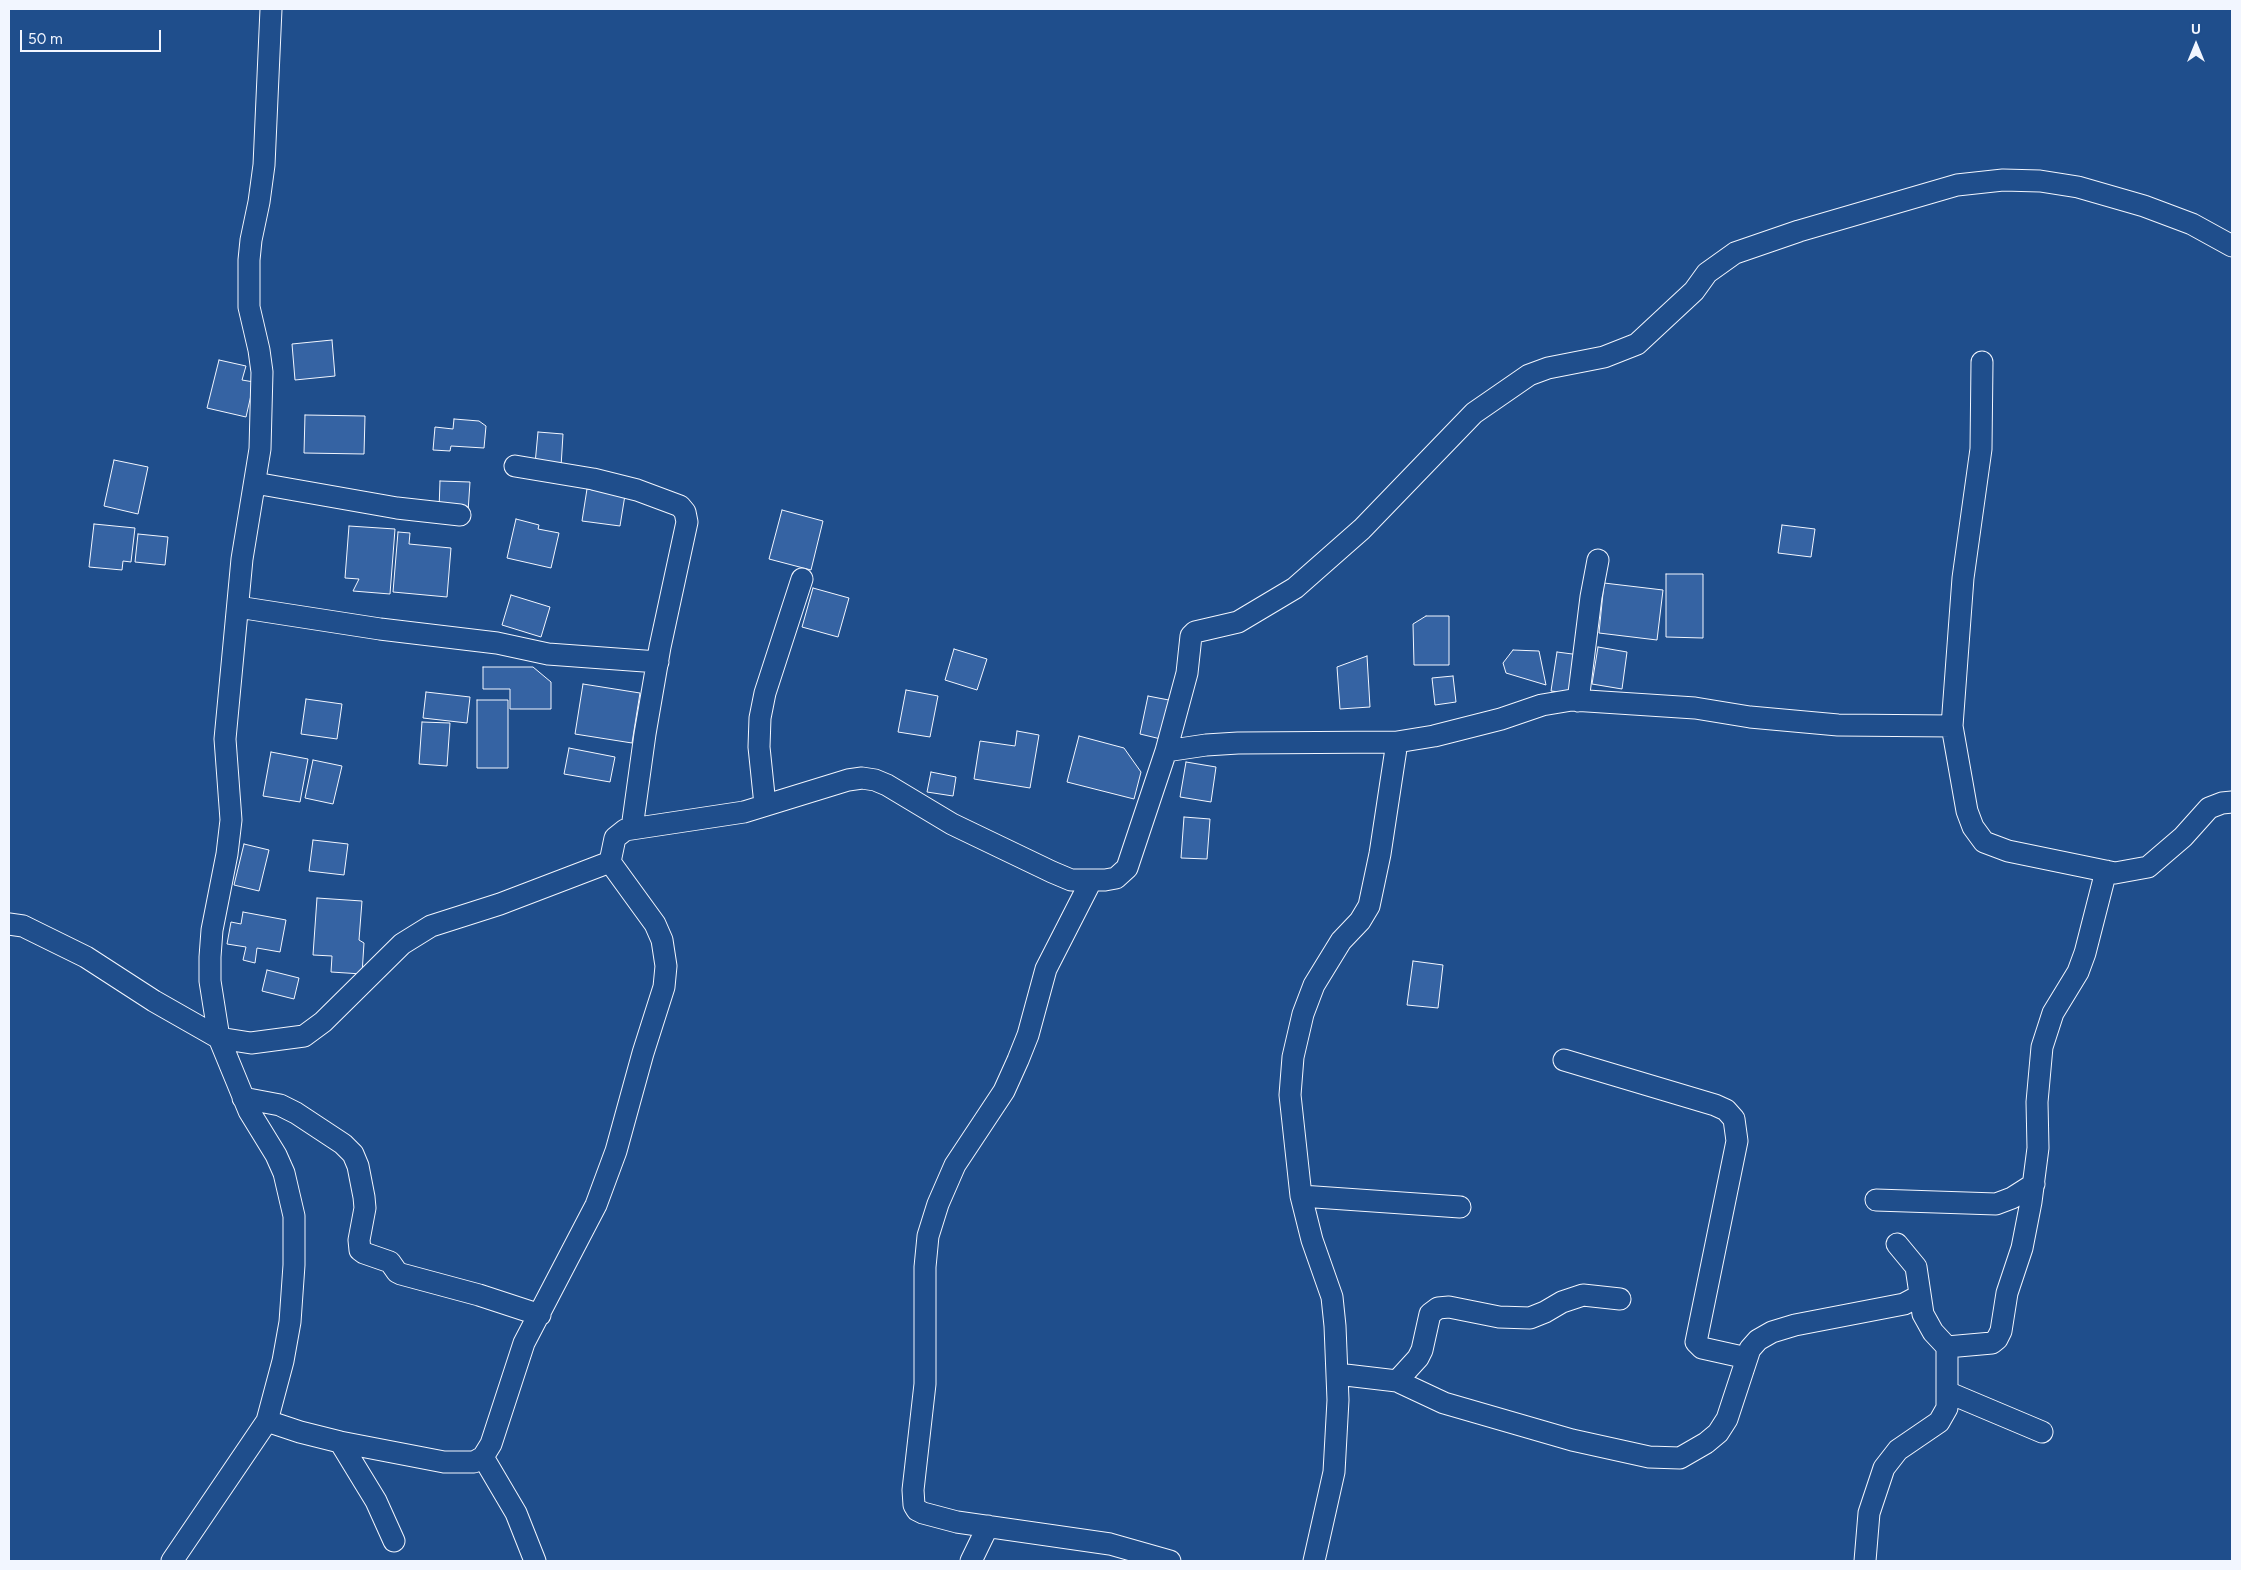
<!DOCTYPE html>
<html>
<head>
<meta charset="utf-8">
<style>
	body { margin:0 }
	#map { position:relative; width:2241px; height:1570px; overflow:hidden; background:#1f4e8c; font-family:Figtree,sans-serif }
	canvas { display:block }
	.frame { position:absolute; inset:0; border:10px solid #f2f6ff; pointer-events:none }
	.north { position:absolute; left:2171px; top:20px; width:50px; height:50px; -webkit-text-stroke:4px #1f4e8c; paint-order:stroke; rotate:0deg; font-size:14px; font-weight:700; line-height:20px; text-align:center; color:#f2f6ff }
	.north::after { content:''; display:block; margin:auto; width:18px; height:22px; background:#f2f6ff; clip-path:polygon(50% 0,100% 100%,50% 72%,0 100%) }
	.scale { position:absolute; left:20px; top:30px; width:141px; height:22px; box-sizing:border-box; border:2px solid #f2f6ff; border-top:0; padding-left:6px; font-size:15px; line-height:18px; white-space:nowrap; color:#f2f6ff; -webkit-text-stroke:4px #1f4e8c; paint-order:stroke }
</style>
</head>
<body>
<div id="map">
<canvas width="2241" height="1570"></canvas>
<div class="frame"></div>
<div class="north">U</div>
<div class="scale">50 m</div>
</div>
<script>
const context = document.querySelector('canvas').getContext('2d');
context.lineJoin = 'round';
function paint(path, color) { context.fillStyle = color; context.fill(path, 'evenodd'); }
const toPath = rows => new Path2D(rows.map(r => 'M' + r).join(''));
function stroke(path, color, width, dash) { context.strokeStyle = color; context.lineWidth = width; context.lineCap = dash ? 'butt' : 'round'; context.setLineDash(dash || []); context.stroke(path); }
const building = toPath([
	[332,340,335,376,295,380,292,344,332,340],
	[219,360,246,366,242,380,254,382,246,417,207,408,219,360],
	[305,415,365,416,364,454,304,453,305,415],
	[454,419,479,421,486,426,484,448,451,446,450,451,433,450,435,427,453,429,454,419],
	[538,432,563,434,561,467,535,464,538,432],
	[114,460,148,467,138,514,104,506,114,460],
	[440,481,470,482,468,512,439,510,440,481],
	[587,489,625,495,620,526,582,521,587,489],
	[782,510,823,521,811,570,769,559,782,510],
	[516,519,539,525,538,529,559,533,551,568,507,558,516,519],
	[94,524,135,528,131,562,123,561,122,570,89,567,94,524],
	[1782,525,1815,529,1811,557,1778,553,1782,525],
	[349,526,395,529,390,594,353,591,359,579,345,578,349,526],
	[398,532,410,533,409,544,451,548,447,597,393,592,398,532],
	[138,534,168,537,165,565,135,562,138,534],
	[1666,574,1703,574,1703,638,1666,637,1666,574],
	[1604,583,1663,590,1657,640,1599,633,1604,583],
	[813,588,849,598,838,637,802,627,813,588],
	[511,595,550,607,541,637,502,625,511,595],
	[1426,616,1449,616,1449,665,1414,665,1413,624,1426,616],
	[1598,647,1627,652,1622,689,1592,684,1598,647],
	[954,649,987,659,977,690,945,680,954,649],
	[1513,650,1539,651,1546,685,1506,673,1503,663,1513,650],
	[1557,652,1580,655,1575,694,1551,691,1557,652],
	[1367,656,1370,707,1340,709,1337,667,1367,656],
	[483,667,533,667,551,682,551,709,510,709,510,689,483,689,483,667],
	[1453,676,1456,702,1435,705,1432,678,1453,676],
	[583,684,640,693,632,743,575,734,583,684],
	[906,690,938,696,930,737,898,732,906,690],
	[426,692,470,697,467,723,423,718,426,692],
	[1148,696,1174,701,1165,740,1140,734,1148,696],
	[306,699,342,704,337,739,301,734,306,699],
	[477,700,508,700,508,768,477,768,477,700],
	[422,722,450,723,447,766,419,764,422,722],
	[1017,731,1039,735,1030,788,974,779,980,741,1015,746,1017,731],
	[1079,736,1124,748,1141,772,1134,799,1067,782,1079,736],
	[569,748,615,757,610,782,564,774,569,748],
	[271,752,308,759,300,802,263,796,271,752],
	[313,760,342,766,333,804,305,798,313,760],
	[1186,762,1216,767,1211,802,1180,797,1186,762],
	[931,772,956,777,953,796,927,792,931,772],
	[1184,817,1210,819,1207,859,1181,858,1184,817],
	[313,840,348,844,344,875,309,871,313,840],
	[244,844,269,850,259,891,234,885,244,844],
	[317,898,362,901,359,940,364,943,362,974,331,972,332,956,313,955,317,898],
	[243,912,286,920,280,952,257,948,255,963,243,960,246,947,227,944,231,922,241,924,243,912],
	[1413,961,1443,965,1438,1008,1407,1005,1413,961],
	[267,970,299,978,294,999,262,991,267,970]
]);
paint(building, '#3563a3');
stroke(building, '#f2f6ff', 1);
const minor = toPath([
	[515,466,593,479,637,490,680,506,685,512,687,522,660,647,645,734,632,828],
	[255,483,397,508,460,515],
	[238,607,380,629,497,643,548,654,658,662],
	[1578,701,1591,597,1598,560],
	[1952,726,1963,578,1981,449,1982,362],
	[1166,751,1187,673,1191,636,1195,632,1238,622,1295,588,1362,529,1474,413,1529,375,1548,368,1604,357,1637,344,1694,291,1707,273,1735,253,1799,231,1957,185,2003,180,2040,181,2078,187,2144,206,2192,224,2232,246],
	[765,805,759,747,760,718,765,693,802,579],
	[1091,881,1046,969,1028,1035,1018,1060,1004,1091,955,1165,938,1204,928,1236,925,1267,925,1384,913,1490,914,1505,917,1510,923,1513,957,1522,1110,1544,1170,1561],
	[9,924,23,926,86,957,154,1001,219,1038,251,1043,304,1036,323,1022,402,944,431,926,500,904,610,862],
	[1564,1060,1715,1105,1726,1110,1734,1119,1737,1141,1696,1342,1702,1348,1747,1358],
	[243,1098,280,1105,296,1113,343,1144,353,1154,358,1166,364,1197,365,1208,359,1240,360,1250,364,1253,390,1262,397,1272,401,1274,479,1295,540,1315],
	[1301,1196,1460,1207],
	[1876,1200,1996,1204,2012,1198,2034,1184],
	[1897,1244,1916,1267,1923,1314,1933,1332,1947,1347],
	[1337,1374,1397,1381,1418,1358,1422,1350,1430,1314,1438,1308,1449,1307,1499,1317,1530,1318,1545,1312,1562,1302,1583,1295,1620,1299],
	[1397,1381,1444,1403,1572,1440,1649,1457,1680,1458,1706,1443,1718,1433,1727,1419,1750,1349,1758,1340,1772,1332,1795,1325,1904,1304,1919,1296],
	[1947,1392,2042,1432],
	[267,1421,283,1361,290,1322,294,1265,294,1216,284,1173,276,1155,249,1111,219,1038,210,981,210,957,212,930,227,854,231,820,225,739,242,559,260,449,262,372,259,350,249,307,249,260,251,240,259,202,264,165,271,9],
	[340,1442,376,1501,394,1541],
	[483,1457,516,1513,535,1561],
	[172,1561,267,1421,300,1432,340,1442,444,1462,474,1462,483,1457,491,1444,524,1343,596,1205,616,1151,643,1053,664,987,666,966,662,940,655,924,610,862,615,838,625,830,744,812,848,780,862,778,875,780,887,785,952,824,1052,872,1071,880,1105,880,1116,878,1127,868,1166,751,1206,745,1238,743,1397,742,1434,736,1501,719,1542,705,1572,700,1695,708,1750,717,1838,725,1952,726,1967,811,1973,827,1984,842,2008,851,2115,873,2148,867,2183,837,2209,808,2222,803,2232,802],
	[971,1561,988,1526],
	[1314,1561,1334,1472,1338,1400,1335,1326,1332,1297,1312,1240,1301,1196,1290,1095,1293,1057,1303,1014,1314,985,1341,941,1360,921,1369,906,1380,854,1397,742],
	[1865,1561,1869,1513,1884,1468,1898,1450,1939,1422,1947,1408,1947,1347,1992,1343,1997,1339,2001,1331,2007,1293,2022,1248,2031,1202,2038,1148,2037,1102,2042,1047,2053,1013,2078,972,2085,953,2106,871]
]);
stroke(minor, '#f2f6ff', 23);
stroke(minor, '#1f4e8c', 21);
</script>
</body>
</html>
